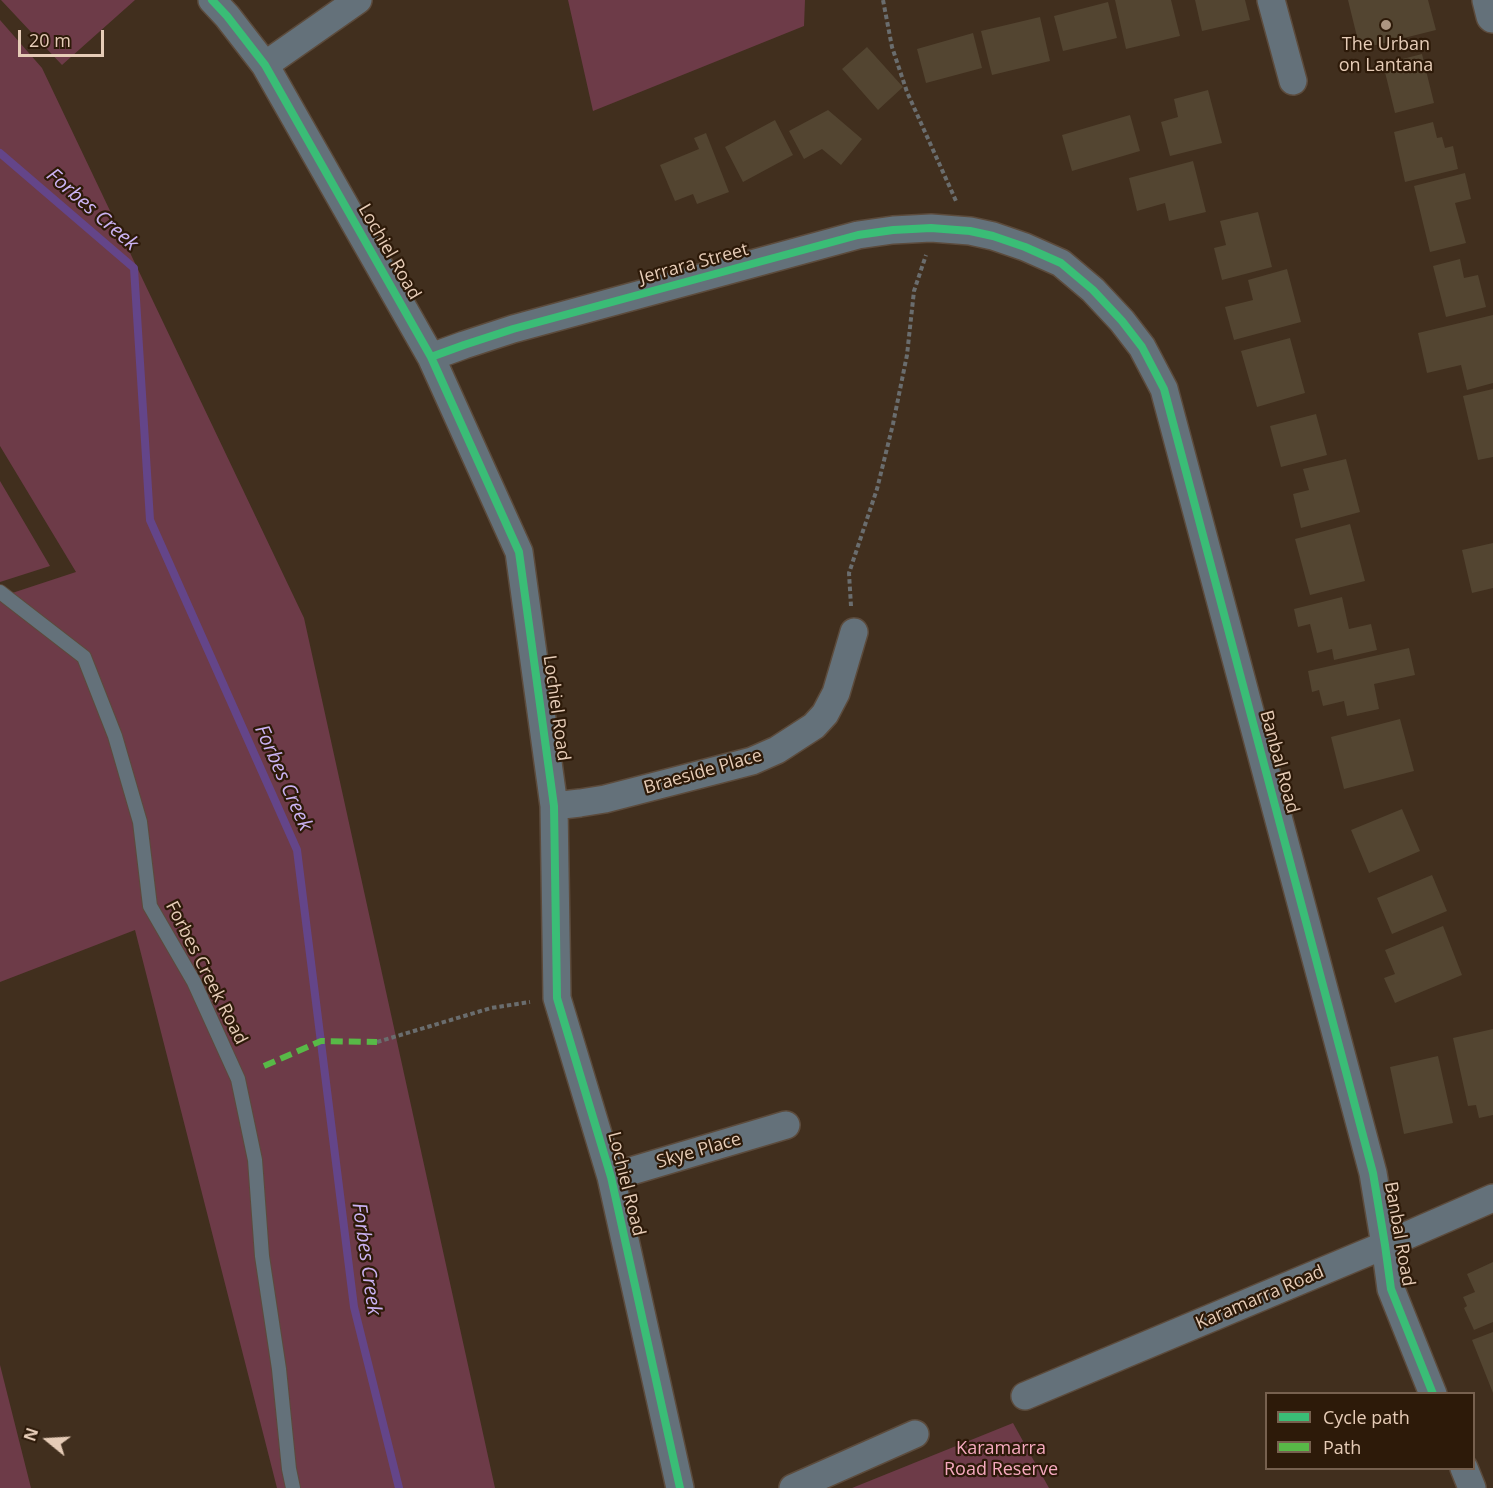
<!DOCTYPE html>
<html>
<head>
<meta charset="utf-8">
<style>
	body { margin:0 }
	#map { position:relative; width:1493px; height:1488px; overflow:hidden; background:#412f1e; font-family:"Open Sans",sans-serif }
	canvas { display:block }
	.legend { position:absolute; left:1265px; top:1392px; width:210px; height:78px; box-sizing:border-box; background:#2d1a09; border:2px solid #77614f; margin:0; padding:8px 10px; list-style:none; font-size:18px; color:#e6ccb7 }
	.legend li { display:flex; align-items:center; gap:12px; height:30px }
	.legend b { width:30px; border:2px solid #77614f }
	.north { position:absolute; left:18px; top:1410px; width:60px; height:60px; -webkit-text-stroke:4px #2d1a09; paint-order:stroke; rotate:288deg; font-size:16px; font-weight:700; line-height:24px; text-align:center; color:#e6ccb7 }
	.north::after { content:''; display:block; margin:auto; width:21px; height:27px; background:#e6ccb7; clip-path:polygon(50% 0,100% 100%,50% 72%,0 100%) }
	.scale { position:absolute; left:18px; top:30px; width:86px; height:27px; box-sizing:border-box; border:3px solid #e6ccb7; border-top:0; padding-left:8px; font-size:18px; line-height:21px; white-space:nowrap; color:#e6ccb7; -webkit-text-stroke:4px #2d1a09; paint-order:stroke }
</style>
</head>
<body>
<div id="map">
<canvas width="1493" height="1488"></canvas>
<ul class="legend">
<li><b style="height:8px;background:#3abd76"></b>Cycle path</li>
<li><b style="height:8px;background:#58b947"></b>Path</li>
</ul>
<div class="north">N</div>
<div class="scale">20 m</div>
</div>
<script>
const context = document.querySelector('canvas').getContext('2d');
context.lineJoin = 'round';
function paint(path, color) { context.fillStyle = color; context.fill(path, 'evenodd'); }
const toPath = rows => new Path2D(rows.map(r => 'M' + r).join(''));
function stroke(path, color, width, dash) { context.strokeStyle = color; context.lineWidth = width; context.lineCap = dash ? 'butt' : 'round'; context.setLineDash(dash || []); context.stroke(path); }
function drawText(font, color, halo, rows, align = 'center') {
  context.font = font + ' "Open Sans",sans-serif'; context.lineWidth = 4.5; context.setLineDash([]); context.textBaseline = 'middle'; context.strokeStyle = halo; context.fillStyle = color; for (const [text, x, y, turn = 0] of rows) {
    context.save(); context.translate(x, y); context.rotate((+turn || 0) * Math.PI / 180); context.textAlign = isNaN(turn) ? turn : align; if (halo) context.strokeText(text, 0, 0); context.fillText(text, 0, 0); context.restore();
  }
}
paint(toPath([
	[1,0,135,0,62,65],
	[568,0,805,0,804,26,593,111],
	[0,20,42,68,304,618,495,1488,277,1488,135,930,0,982,0,597,76,572,0,446],
	[0,481,50,566,0,582],
	[0,1365,31,1488,0,1488],
	[1013,1423,1049,1488,852,1488]
]), '#6d3b48');
stroke(toPath([
	[0,153,134,268,150,520,297,850,354,1307,399,1488]
]), '#644589', 8);
paint(toPath([
	[1115,0,1171,0,1180,36,1126,49],
	[1195,0,1245,0,1250,20,1202,31],
	[1348,0,1428,0,1436,30,1360,49],
	[1108,2,1117,38,1063,51,1054,16],
	[1040,17,1050,61,992,75,981,31],
	[973,33,982,68,926,83,917,49],
	[867,47,903,87,878,110,842,69],
	[1422,54,1434,103,1395,113,1383,64],
	[1208,90,1222,143,1170,156,1161,122,1178,117,1174,99],
	[828,110,862,139,841,165,822,149,804,159,789,131],
	[1130,115,1140,151,1072,171,1062,135],
	[775,120,793,155,743,182,725,147],
	[1433,122,1437,138,1442,137,1445,148,1453,146,1458,169,1405,182,1394,132],
	[706,133,729,192,697,204,693,194,675,201,660,165,699,149,694,138],
	[1193,161,1206,212,1169,221,1165,203,1137,211,1129,178],
	[1465,173,1471,199,1455,203,1466,243,1430,252,1414,186],
	[1258,212,1272,267,1222,280,1214,248,1226,245,1220,221],
	[1460,259,1464,278,1478,275,1486,307,1446,317,1433,266],
	[1287,269,1301,322,1234,340,1225,307,1253,300,1248,280],
	[1493,315,1493,383,1467,390,1461,365,1427,373,1418,333],
	[1290,338,1305,393,1257,407,1241,351],
	[1493,389,1493,457,1478,460,1463,396],
	[1316,414,1327,455,1281,467,1270,426],
	[1346,459,1360,512,1301,528,1293,494,1309,490,1303,469],
	[1350,524,1365,581,1310,595,1295,539],
	[1493,543,1493,588,1472,593,1462,550],
	[1342,597,1349,629,1371,624,1377,650,1334,660,1332,649,1317,653,1310,624,1298,627,1294,609],
	[1409,648,1415,675,1374,684,1379,709,1347,716,1344,701,1323,706,1319,690,1312,692,1308,671],
	[1400,719,1414,771,1344,789,1331,737],
	[1402,809,1420,851,1369,873,1351,830],
	[1432,875,1447,911,1392,934,1377,898],
	[1443,926,1462,975,1395,1003,1384,978,1395,974,1385,950],
	[1493,1029,1493,1115,1479,1118,1476,1105,1468,1106,1453,1038],
	[1438,1056,1453,1123,1404,1134,1390,1067],
	[1493,1262,1493,1322,1474,1330,1464,1308,1467,1306,1463,1297,1475,1292,1467,1274],
	[1493,1332,1493,1393,1472,1340]
]), '#534531');
const service = toPath([
	[0,592,84,657,115,736,140,822,150,906,194,982,238,1079,255,1160,262,1256,279,1369,289,1469,293,1488]
]);
const minor = toPath([
	[212,0,227,16,265,65,431,357,519,552,554,806,557,998,611,1177,680,1488],
	[1271,0,1293,81],
	[265,65,358,0],
	[431,357,464,345,513,329,858,235,893,230,931,228,970,231,993,236,1025,247,1061,263,1093,290,1122,321,1142,347,1164,389,1373,1173,1385,1245,1391,1289,1433,1394],
	[554,806,580,803,605,799,752,761,777,750,814,726,825,714,836,693,854,632],
	[611,1177,786,1125],
	[1025,1396,1385,1245,1493,1198],
	[1464,1468,1472,1488],
	[793,1488,915,1434]
]);
const tertiary = toPath([
	[1489,0,1493,16]
]);
stroke(service, '#5c4b3c', 16);
stroke(minor, '#5c4b3c', 30);
stroke(tertiary, '#5c4b3c', 36);
stroke(toPath([
	[883,0,892,47,907,92,956,201],
	[851,606,849,573,877,489,893,424,907,355,914,291,926,255],
	[377,1042,491,1008,530,1002]
]), '#6a6d6e', 4, [4.5, 3]);
stroke(service, '#64717a', 14);
stroke(minor, '#64717a', 27);
stroke(tertiary, '#64717a', 33);
stroke(toPath([
	[264,1066,321,1041,377,1042]
]), '#58b947', 6, [12, 6]);
stroke(toPath([
	[212,0,227,16,265,65,431,357,519,552,554,806,557,998,611,1177,680,1488],
	[431,357,464,345,513,329,858,235,893,230,931,228,970,231,993,236,1025,247,1061,263,1093,290,1122,321,1142,347,1164,389,1373,1173,1385,1245,1391,1289,1433,1394]
]), '#3abd76', 8);
for (const [x, y, r, color] of [
	[1386,25,6,"#ac9581"]
]) { const dot = new Path2D(); dot.arc(x, y, r, 0, 2 * Math.PI); context.fillStyle = color; context.fill(dot); stroke(dot, '#2d1a09', 2); }
drawText('18px', '#e6ccb7', '#2d1a09', [
	["The Urban",1386,45],
	["on Lantana",1386,66]
]);
drawText('18px', '#e6ccb7', '#2d1a09', [
	["Lochiel Road",389,252,60],
	["Jerrara Street",694,264,-15],
	["Lochiel Road",556,708,82],
	["Banbal Road",1279,762,75],
	["Braeside Place",703,772,-16],
	["Forbes Creek Road",206,973,63],
	["Skye Place",699,1151,-16],
	["Lochiel Road",626,1184,76],
	["Banbal Road",1399,1234,80],
	["Karamarra Road",1260,1298,-23]
]);
drawText('18px', '#f6aabf', '#2d1a09', [
	["Karamarra",1001,1449],
	["Road Reserve",1001,1470]
]);
drawText('italic 20px', '#cbb3f3', '#2d1a09', [
	["Forbes Creek",92,210,41],
	["Forbes Creek",283,778,66],
	["Forbes Creek",366,1259,82]
]);
</script>
</body>
</html>
